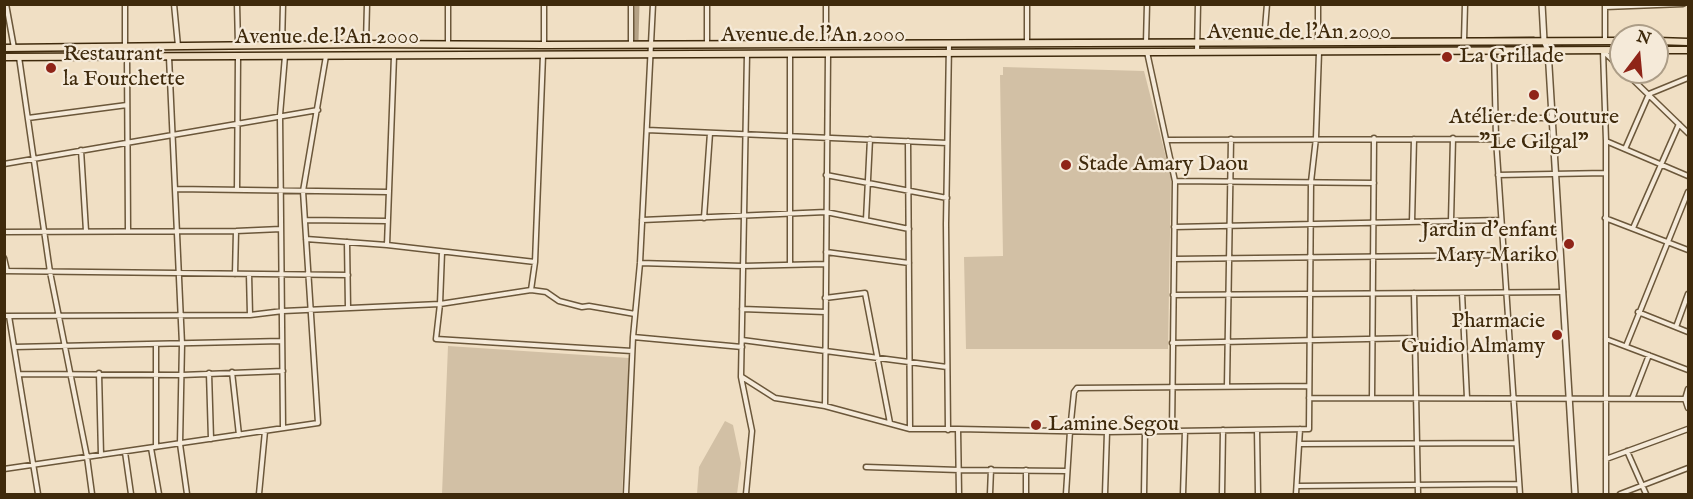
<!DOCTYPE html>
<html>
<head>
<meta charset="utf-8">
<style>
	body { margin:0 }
	#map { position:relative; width:1693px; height:499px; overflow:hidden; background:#f0dfc4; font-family:"IM FELL English",serif }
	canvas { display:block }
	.frame { position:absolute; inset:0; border:6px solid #3f2a0c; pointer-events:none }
	.north { position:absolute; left:1609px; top:24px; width:60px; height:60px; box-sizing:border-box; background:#f5ead9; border:2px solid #ac9d87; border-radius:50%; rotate:16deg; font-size:16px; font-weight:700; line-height:24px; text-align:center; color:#3f2a0c }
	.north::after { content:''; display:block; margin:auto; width:21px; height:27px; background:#8f2418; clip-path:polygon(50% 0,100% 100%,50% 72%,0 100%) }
</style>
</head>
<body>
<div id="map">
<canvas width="1693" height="499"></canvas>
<div class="frame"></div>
<div class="north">N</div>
</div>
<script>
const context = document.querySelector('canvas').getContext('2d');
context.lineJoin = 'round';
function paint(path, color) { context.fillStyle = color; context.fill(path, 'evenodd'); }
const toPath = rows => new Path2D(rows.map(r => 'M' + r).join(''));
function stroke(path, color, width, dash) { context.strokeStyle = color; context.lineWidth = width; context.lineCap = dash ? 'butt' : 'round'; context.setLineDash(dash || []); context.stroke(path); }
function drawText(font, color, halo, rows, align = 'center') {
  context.font = font + ' "IM FELL English",serif'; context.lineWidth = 4.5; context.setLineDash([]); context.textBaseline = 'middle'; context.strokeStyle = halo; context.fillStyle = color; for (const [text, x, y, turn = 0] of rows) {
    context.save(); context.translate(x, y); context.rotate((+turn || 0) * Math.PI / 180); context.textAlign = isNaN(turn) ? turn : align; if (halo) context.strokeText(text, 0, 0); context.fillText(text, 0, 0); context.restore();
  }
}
paint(toPath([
	[1003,67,1144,71,1171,177,1168,349,966,349,964,257,1003,256,1000,75,1003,75],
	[448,346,629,358,622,494,442,494],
	[725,421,733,425,741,463,737,494,697,494,699,467]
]), '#d2c0a5');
stroke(toPath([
	[1466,38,1534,37],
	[1148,39,1461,38],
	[636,41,648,41],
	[653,41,1143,39]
]), '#857155', 1.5);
stroke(toPath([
	[636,41,637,4]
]), '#b4a185', 5);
const minor = toPath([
	[6,4,14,48],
	[125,4,125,46,127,56,128,231],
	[174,4,178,46],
	[237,4,238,45],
	[544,4,544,45],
	[631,4,631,45],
	[707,4,707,44],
	[1605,7,1683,4],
	[1264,41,1267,4],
	[1464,41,1465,4],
	[1605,41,1605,6],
	[1318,42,1318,4],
	[366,43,367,4],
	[1027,43,1027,4],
	[1146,43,1147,4],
	[448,44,448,4],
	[826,44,826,4],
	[282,45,283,4],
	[1494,50,1496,139,1520,494],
	[1603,51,1606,141],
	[1603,51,1621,68],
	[1147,52,1175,181,1172,431],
	[1197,52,1198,4],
	[790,54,790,265],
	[19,57,50,272,87,457,92,494],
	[169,57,182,344,180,444,187,494],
	[1625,72,1688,133],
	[28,118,127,105],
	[1495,118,1552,118],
	[647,130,947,143],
	[1167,140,1496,139],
	[908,141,910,429],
	[1625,149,1649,94,1688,78],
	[81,150,86,231],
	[4,164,318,110],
	[826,175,947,198],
	[1498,175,1606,173],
	[1175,181,1374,183],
	[175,189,388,192],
	[237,190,238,57],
	[704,218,710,133],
	[1605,218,1688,250],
	[305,220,387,221],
	[642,220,826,212,909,229],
	[866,220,870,139],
	[1451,221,1453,138],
	[1412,222,1414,139],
	[1174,227,1501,220],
	[1633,228,1679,124],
	[4,232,236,231,281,229],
	[306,239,387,245,535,262],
	[347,242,348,308],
	[387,245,394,56],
	[442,252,440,304,436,339,632,351],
	[826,252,909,263],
	[4,258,7,271],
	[1174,259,1503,255],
	[640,263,743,266,825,264],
	[4,271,348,275],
	[235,274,236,231],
	[249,274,250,315],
	[531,290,535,262,543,55],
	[1414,293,1418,494],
	[1462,293,1467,398],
	[1173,295,1563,292],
	[825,298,865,293,890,423],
	[742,309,825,312],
	[1638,312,1688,332],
	[4,316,250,315,283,311,440,304,531,290,546,292,559,301,582,307,589,306,635,314],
	[9,316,38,494],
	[1676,327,1688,294],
	[633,337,742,347],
	[1606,339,1688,370],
	[742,340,947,367],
	[1172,343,1415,338],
	[1626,346,1688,192],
	[14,347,282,341],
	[232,372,239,435],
	[99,373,101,455],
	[209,373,211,439],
	[19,374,182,375,283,371],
	[742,377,775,398,825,406,910,429,958,429],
	[1227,386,1231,139],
	[1688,389,1685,399,1688,408],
	[1309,398,1688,399],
	[1372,398,1374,138],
	[1632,399,1649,355],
	[825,406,828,54],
	[283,428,280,115,285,56],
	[948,430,946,224,949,44],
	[1257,430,1258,494],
	[1300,444,1515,443],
	[156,447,156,344],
	[151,448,159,494],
	[1627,451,1646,494],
	[125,452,131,494],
	[1606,459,1688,429],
	[866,467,959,470,1067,471],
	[4,469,318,423,303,191,326,56],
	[1297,486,1519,484],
	[259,494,265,431],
	[626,494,633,337,640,263,653,4],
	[746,494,752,431,741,377,747,54],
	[959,494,958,429,1107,432,1309,429,1311,182,1316,138,1319,52],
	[990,494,991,469],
	[1026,494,1026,470],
	[1066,494,1070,431,1074,392,1077,388,1309,386],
	[1105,494,1107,432],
	[1144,494,1145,432],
	[1183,494,1185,431],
	[1222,494,1223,430],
	[1296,494,1300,429],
	[1606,494,1606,141,1688,176],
	[1620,494,1688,468]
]);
const tertiary = toPath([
	[1542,4,1544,41,1548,50,1575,494]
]);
const primary = toPath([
	[1657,41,1688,42],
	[4,48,366,44,544,45,1621,41],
	[1657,50,1688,50],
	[4,57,1621,50]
]);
stroke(minor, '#6b573a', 7);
stroke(tertiary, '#6b573a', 8);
stroke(primary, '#3f2a0c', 9);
stroke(minor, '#f5ead9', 4);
stroke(tertiary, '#f5ead9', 5);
stroke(primary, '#f0dfc4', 6);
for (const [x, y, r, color] of [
	[1447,57,6,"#8f2418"],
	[51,68,6,"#8f2418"],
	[1534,95,6,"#8f2418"],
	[1066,165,6,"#8f2418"],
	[1569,244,6,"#8f2418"],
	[1557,335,6,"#8f2418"],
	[1036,425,6,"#8f2418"]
]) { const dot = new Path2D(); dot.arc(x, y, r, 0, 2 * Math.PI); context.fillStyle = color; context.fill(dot); stroke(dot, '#f5ead9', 2); }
drawText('22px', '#3f2a0c', '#f5ead9', [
	["Avenue de l'An 2000",1299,33],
	["Avenue de l'An 2000",813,36],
	["Avenue de l'An 2000",327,38]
]);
drawText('22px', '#3f2a0c', '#f5ead9', [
	["Restaurant",63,55],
	["la Fourchette",63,80],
	["La Grillade",1459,57],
	["Atélier de Couture",1534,118,"center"],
	["\"Le Gilgal\"",1534,143,"center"],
	["Stade Amary Daou",1078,165],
	["Jardin d'enfant",1557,231,"right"],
	["Mary Mariko",1557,256,"right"],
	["Pharmacie",1545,322,"right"],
	["Guidio Almamy",1545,347,"right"],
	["Lamine Segou",1048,425]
], 'left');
</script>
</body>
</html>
